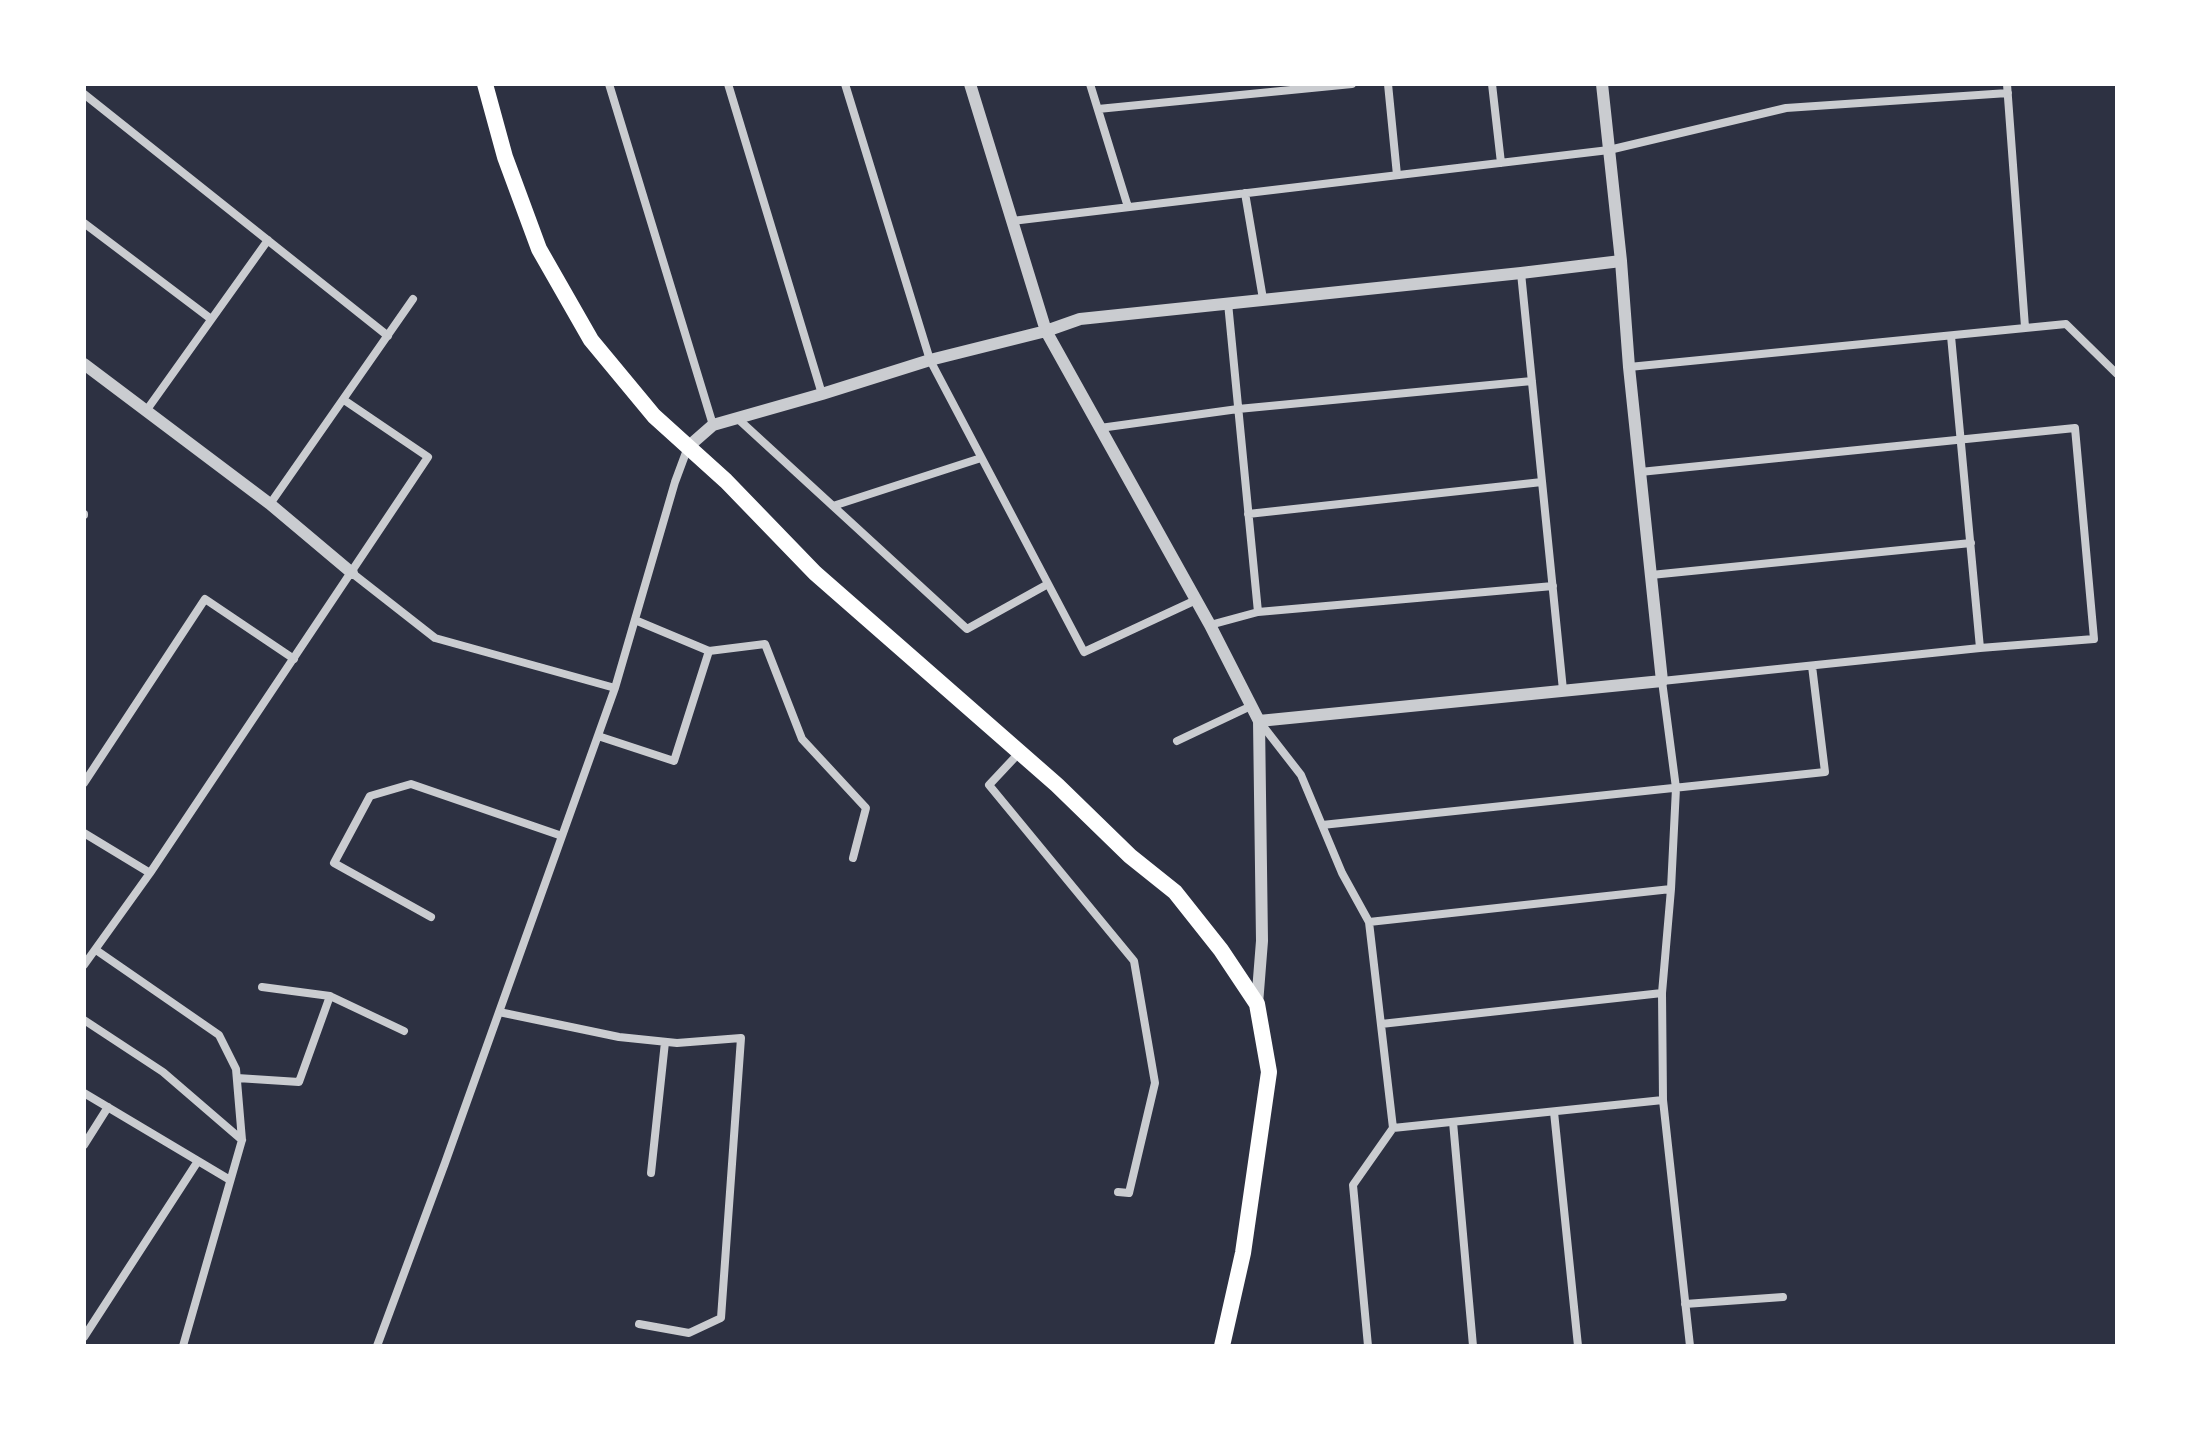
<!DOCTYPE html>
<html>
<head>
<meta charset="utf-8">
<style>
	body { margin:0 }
	#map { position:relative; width:2201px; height:1430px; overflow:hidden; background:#2d3142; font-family:"PT Sans",sans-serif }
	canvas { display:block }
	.frame { position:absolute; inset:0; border:86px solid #fff; pointer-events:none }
</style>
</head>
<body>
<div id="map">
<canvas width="2201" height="1430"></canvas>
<div class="frame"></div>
</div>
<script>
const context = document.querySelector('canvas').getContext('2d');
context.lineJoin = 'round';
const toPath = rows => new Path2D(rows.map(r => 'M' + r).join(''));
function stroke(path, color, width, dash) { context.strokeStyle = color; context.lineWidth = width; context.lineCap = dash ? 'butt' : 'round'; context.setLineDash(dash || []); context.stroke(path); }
stroke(toPath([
	[609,84,713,425],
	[728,84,822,394],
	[845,84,930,360,1084,652,1196,600],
	[1090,84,1128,207],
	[1388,84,1397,175],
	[1492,84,1501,163],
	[2007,84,2025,327],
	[84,94,388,336],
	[1098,109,1352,84],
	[1245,193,1263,299],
	[1012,221,1609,150,1786,108,2008,93],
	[84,223,211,319],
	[1521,273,1563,690],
	[1228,303,1258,612],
	[1951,336,1980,648],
	[1629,367,2066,324,2117,374],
	[146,411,268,240],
	[737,418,967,629,1048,584],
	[1100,428,1238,409,1532,381],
	[1640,472,2075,428,2094,639,1980,648,1662,681,1676,788,1671,889,1662,993,1663,1100,1690,1346],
	[270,504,413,299],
	[833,506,981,458],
	[84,514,84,515],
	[1248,514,1542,482],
	[352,573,435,638,615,688],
	[1651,575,1971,543],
	[1210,625,1258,612,1553,586],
	[709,651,765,644,802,739,866,808,853,858],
	[1259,721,1301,775,1342,873,1369,922,1393,1128,1353,1185,1368,1346],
	[598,736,674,761,709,651,635,620],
	[1177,741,1251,706],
	[1019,753,989,785,1134,961,1155,1083,1129,1193,1118,1192],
	[84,783,205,599,294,659],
	[1322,825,1825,772,1812,666],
	[84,833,150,873],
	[431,917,334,863,370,796,411,784,562,836],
	[1369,922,1671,889],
	[96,950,219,1035,236,1069,242,1140,183,1346],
	[84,965,150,873,428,457,344,400],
	[262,987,330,996],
	[499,1012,619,1037,677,1043,741,1038,721,1318,689,1333,639,1324],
	[84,1020,163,1072,242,1140],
	[1381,1024,1662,993],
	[237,1078,299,1082,330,996,404,1031],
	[84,1093,230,1180],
	[1554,1112,1578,1346],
	[1453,1122,1473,1346],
	[1393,1128,1663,1100],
	[84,1145,108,1107],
	[651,1173,665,1042],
	[1685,1304,1783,1297],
	[84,1337,198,1161],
	[377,1346,445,1163,615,688,675,482,688,447]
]), '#caccd0', 8);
stroke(toPath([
	[970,84,1046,331,1210,625,1259,721,1262,941,1257,1004],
	[84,364,270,504,352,573],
	[689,446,713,425,822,394,930,360,1046,331,1080,319,1521,273,1621,261],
	[1259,721,1662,681,1629,367,1621,261,1602,84]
]), '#caccd0', 12);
stroke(toPath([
	[485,84,505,157,539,249,591,340,654,416,726,481,815,573,1057,785,1130,856,1175,892,1221,950,1257,1004,1269,1072,1243,1253,1222,1346]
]), '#fff', 16);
</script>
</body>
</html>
